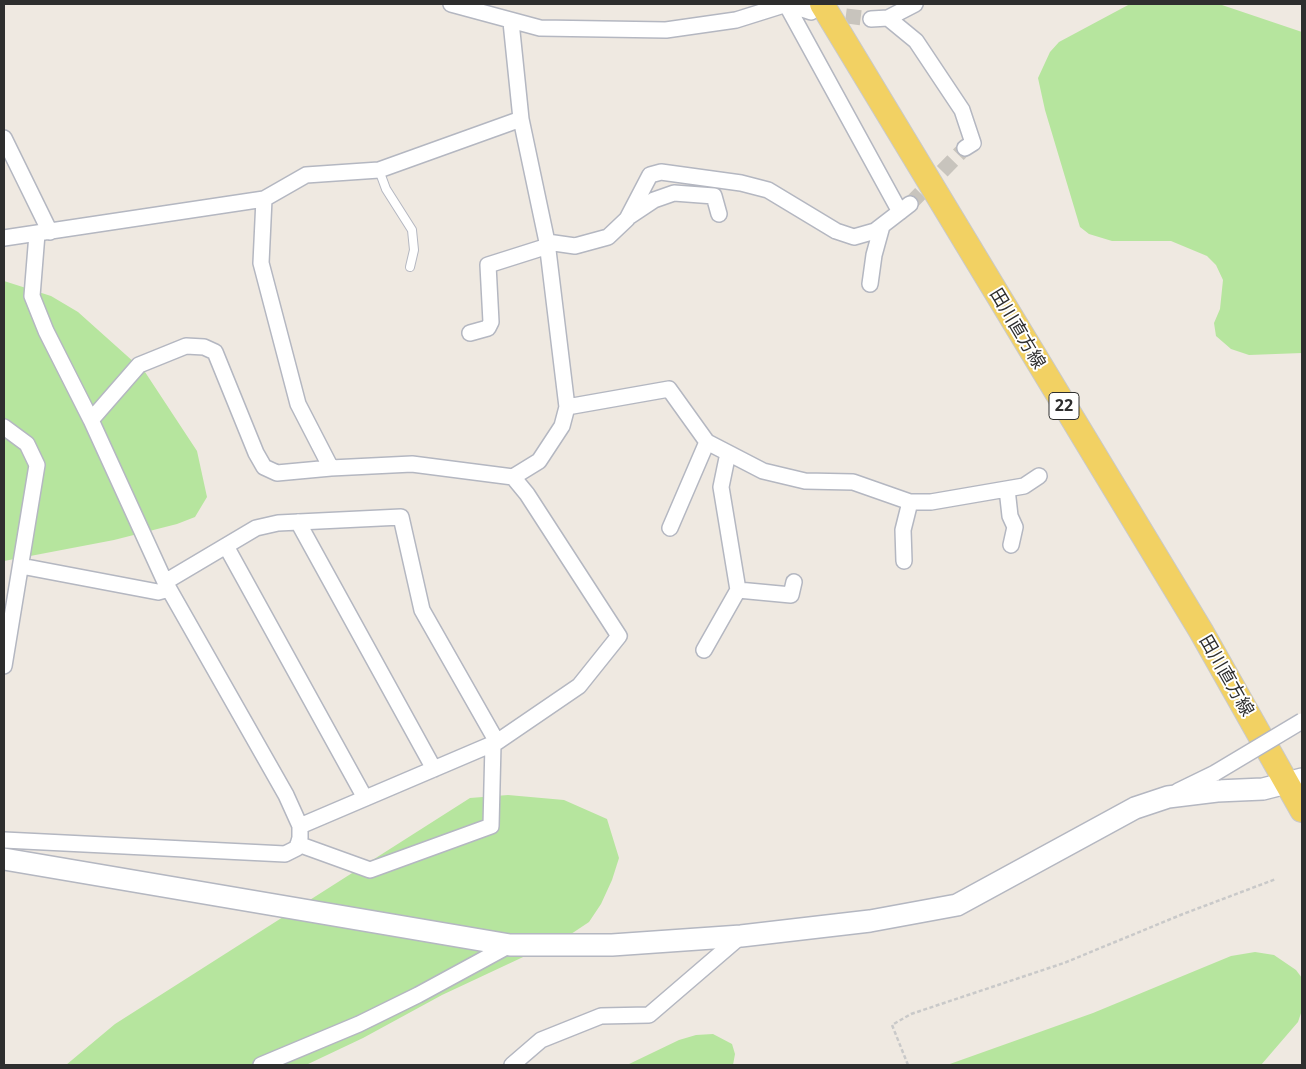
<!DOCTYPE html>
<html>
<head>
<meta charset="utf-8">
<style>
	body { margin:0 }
	#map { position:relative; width:1306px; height:1069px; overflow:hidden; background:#efe9e1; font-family:"Noto Sans",sans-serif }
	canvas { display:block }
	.frame { position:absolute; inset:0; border:5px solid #2e2e2e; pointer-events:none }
</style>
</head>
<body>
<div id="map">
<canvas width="1306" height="1069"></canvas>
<div class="frame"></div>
</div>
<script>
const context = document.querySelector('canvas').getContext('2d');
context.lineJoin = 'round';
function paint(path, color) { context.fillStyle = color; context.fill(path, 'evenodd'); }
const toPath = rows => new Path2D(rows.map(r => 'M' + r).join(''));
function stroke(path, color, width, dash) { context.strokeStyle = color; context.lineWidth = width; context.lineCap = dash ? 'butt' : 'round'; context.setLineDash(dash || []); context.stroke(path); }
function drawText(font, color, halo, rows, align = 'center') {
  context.font = font + ' "Noto Sans","Noto Sans JP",sans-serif'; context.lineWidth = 4; context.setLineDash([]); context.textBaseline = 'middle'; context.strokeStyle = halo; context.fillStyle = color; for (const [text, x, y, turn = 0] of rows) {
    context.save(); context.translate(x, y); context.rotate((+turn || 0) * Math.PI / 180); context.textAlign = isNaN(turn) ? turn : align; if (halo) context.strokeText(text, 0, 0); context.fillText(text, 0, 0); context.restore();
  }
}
paint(toPath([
	[1130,4,1219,4,1302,32,1302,353,1249,355,1231,349,1216,336,1214,323,1220,309,1223,280,1216,265,1207,256,1171,241,1112,241,1089,234,1080,227,1045,110,1038,78,1050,52,1059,42],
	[4,281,51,296,78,312,145,372,197,451,207,497,195,517,177,524,114,540,4,561],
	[508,795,564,800,607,819,619,858,612,880,601,904,589,922,568,936,442,995,363,1038,306,1065,66,1065,115,1024,470,798],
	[1255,952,1274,955,1296,970,1302,978,1302,1010,1298,1022,1261,1065,947,1065,1093,1013,1231,956],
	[713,1034,732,1044,735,1054,733,1065,627,1065,679,1040,696,1035]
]), '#b6e59e');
stroke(toPath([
	[823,13,871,19],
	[910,204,965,148]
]), '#c8c4bd', 15, [15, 8]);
const lane = toPath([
	[379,170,386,189,412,230,414,250,410,267]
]);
const street = toPath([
	[451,4,540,28,666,30,736,20,787,4,811,12],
	[786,4,900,212],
	[888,18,915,4],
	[871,19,888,18,916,41,962,110,973,143,965,148],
	[4,138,50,232],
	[264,199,261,263,298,404,331,468],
	[630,216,654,200,674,193,714,196,719,214],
	[4,238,264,199,306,175,379,170,521,119],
	[547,242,575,246,608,237,627,219,650,175,661,172,741,183,768,190,836,231,854,237,875,231,910,204],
	[870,284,874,255,882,226],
	[470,333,488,328,491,322,488,265,548,246],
	[567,407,669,389,707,442,763,471,805,481,853,482,910,502,931,502,1024,486,1039,476],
	[91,420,139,365,186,346,204,347,215,352,256,453,264,467,277,473,331,468,412,464,513,477,539,461,562,426,567,407,547,242,521,119,511,22],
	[4,427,27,444,37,465,4,666],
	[728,453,721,487,738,590,791,595,794,582],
	[1007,489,1010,516,1015,527,1011,545],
	[298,522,434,769],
	[670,528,707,442],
	[226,546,365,798],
	[904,561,903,530,910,502],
	[21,566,158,592,169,589],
	[165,582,256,528,278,523,401,517,422,610,497,742],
	[704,650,738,590],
	[1178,791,1215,773],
	[300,826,497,742,579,686,619,636,527,494,513,477],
	[4,840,285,854,297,848,300,838,300,826,286,795,165,582,91,420,46,331,32,296,37,234],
	[298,844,370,870,491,826,493,744],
	[261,1065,359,1024,418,995,510,945],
	[512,1065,541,1040,601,1016,649,1015,741,936]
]);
const secondary = toPath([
	[4,859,510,945,612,945,741,936,870,921,957,905,1135,808,1168,797,1217,791,1263,789,1302,779]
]);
const primary = toPath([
	[822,4,1201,631,1302,810]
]);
stroke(lane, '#b4b7c1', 10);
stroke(street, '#b4b7c1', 18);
stroke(secondary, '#b4b7c1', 24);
stroke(primary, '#c9c9c9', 26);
stroke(toPath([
	[908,1065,892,1025,911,1014,1064,963,1183,914,1276,879]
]), '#c9c9c9', 2.5, [4, 2.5]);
stroke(lane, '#fff', 8);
stroke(street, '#fff', 15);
stroke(secondary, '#fff', 21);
stroke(primary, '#f2d163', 24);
const streetBridge = toPath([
	[1215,773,1302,721]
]);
stroke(streetBridge, '#b4b7c1', 18, []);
stroke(streetBridge, '#fff', 15);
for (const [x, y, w] of [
	[1064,406,30]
]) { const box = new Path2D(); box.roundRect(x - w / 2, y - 13.5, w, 27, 4); context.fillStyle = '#fff'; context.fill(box); stroke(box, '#2e2e2e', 1); }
drawText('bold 16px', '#2e2e2e', null, [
	["22",1064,406]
]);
drawText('18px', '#2e2e2e', '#fff', [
	["田川直方線",1017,329,59],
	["田川直方線",1226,676,60]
]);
</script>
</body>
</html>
